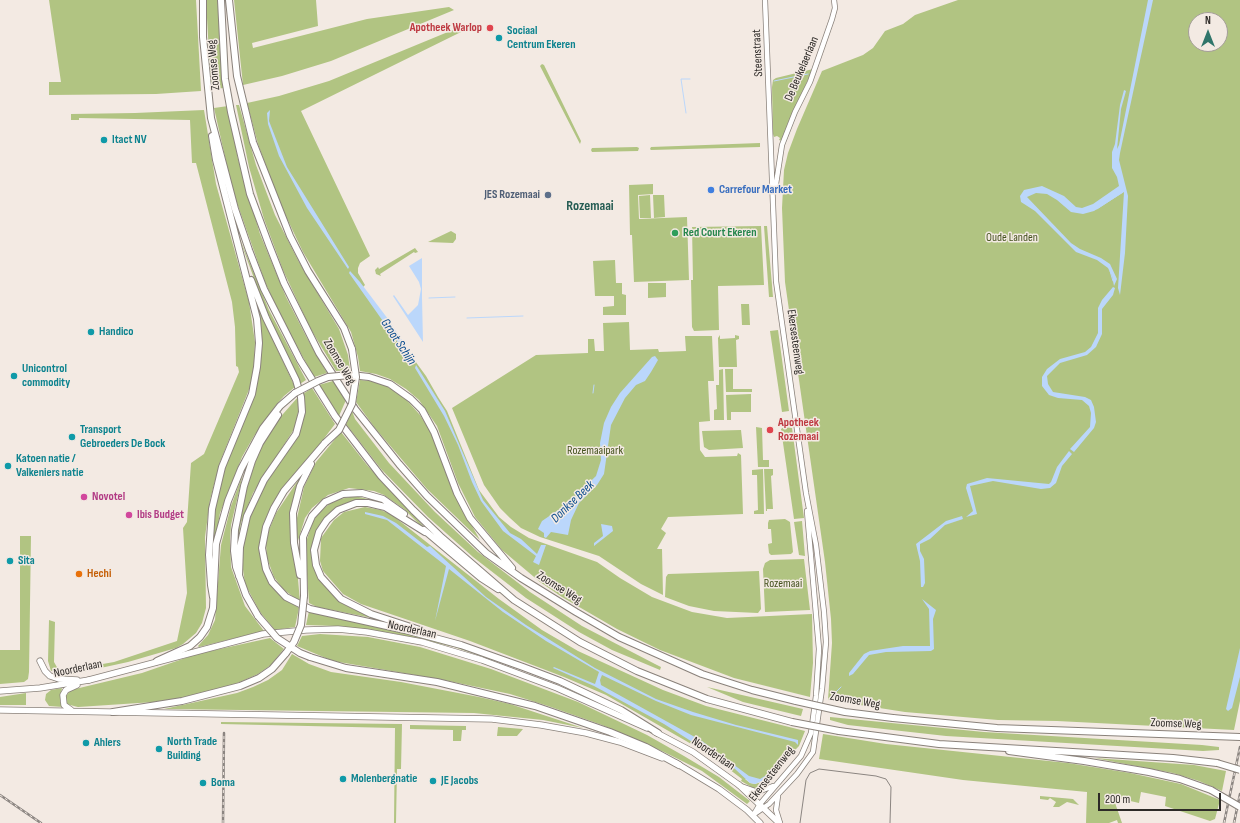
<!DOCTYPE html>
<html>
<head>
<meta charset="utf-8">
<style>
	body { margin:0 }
	#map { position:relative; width:1240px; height:823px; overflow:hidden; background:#f3eae3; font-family:"Sofia Sans Condensed",sans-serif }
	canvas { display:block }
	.north { position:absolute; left:1188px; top:12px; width:40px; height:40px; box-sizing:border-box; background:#f3eae3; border:1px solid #a49d98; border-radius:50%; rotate:0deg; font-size:11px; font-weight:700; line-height:16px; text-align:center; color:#2d2a27 }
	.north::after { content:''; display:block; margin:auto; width:14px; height:18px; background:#30756a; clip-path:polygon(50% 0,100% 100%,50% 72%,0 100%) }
	.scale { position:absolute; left:1098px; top:793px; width:123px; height:18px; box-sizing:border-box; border:2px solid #2d2a27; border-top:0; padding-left:5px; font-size:12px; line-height:14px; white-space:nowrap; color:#2d2a27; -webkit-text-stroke:3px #f3eae3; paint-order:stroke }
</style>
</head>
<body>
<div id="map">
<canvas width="1240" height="823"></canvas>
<div class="north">N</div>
<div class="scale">200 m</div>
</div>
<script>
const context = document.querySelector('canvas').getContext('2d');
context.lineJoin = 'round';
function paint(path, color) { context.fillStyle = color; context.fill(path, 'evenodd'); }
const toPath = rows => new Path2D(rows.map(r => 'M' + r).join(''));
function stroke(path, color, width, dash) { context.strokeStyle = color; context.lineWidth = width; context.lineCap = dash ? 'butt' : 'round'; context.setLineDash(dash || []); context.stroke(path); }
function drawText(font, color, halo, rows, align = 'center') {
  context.font = font + ' "Sofia Sans Condensed",sans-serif'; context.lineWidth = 3; context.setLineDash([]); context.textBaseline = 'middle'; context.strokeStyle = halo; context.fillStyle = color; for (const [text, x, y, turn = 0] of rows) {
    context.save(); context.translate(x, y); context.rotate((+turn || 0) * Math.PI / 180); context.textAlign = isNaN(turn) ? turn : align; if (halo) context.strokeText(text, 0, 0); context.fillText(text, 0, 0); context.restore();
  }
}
paint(toPath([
	[49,0,196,0,201,91,156,94,49,95,49,82,61,82],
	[206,0,219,0,225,88,211,89],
	[234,0,316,0,318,26,252,43,253,48,367,19,449,7,454,10,331,61,282,76,243,85],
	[958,0,1240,0,1240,701,1234,730,1057,721,998,720,905,712,828,700,832,643,831,619,825,562,785,282,782,208,784,170,788,153,797,129,822,71,863,55,873,48,885,31,903,24,915,15],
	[1196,20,1220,20,1220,44,1196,44],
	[460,27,462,28,461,32,301,111,370,256,360,263,358,268,358,273,365,285,362,288,426,376,438,397,447,411,479,490,499,517,511,527,529,538,597,562,620,578,652,597,692,612,727,618,812,614,813,663,810,697,734,678,660,650,617,629,562,597,540,582,502,550,475,517,458,483,437,426,419,400,406,389,390,379,376,374,360,371,358,357,351,332,303,252,281,206,258,144,247,103,279,96,329,81],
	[542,64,544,65,581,141,580,144,540,66],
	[813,69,788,123,782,141,779,140,780,138,777,136,774,137,773,134,772,87,773,80,776,78],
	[236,105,239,105,256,165,275,215,299,262,339,329,348,355,350,370,336,371,310,328,283,270,264,219,249,167],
	[228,106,238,159,260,234,286,297,307,338,327,373,314,377,279,314,265,282,237,203,230,179,214,108],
	[204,110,216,184,249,302,255,342,254,368,250,387,220,462,210,500,205,537,206,608,202,623,196,633,183,644,176,648,128,662,59,677,52,673,114,662,177,641,187,593,183,528,187,522,191,463,204,454,239,372,238,367,236,366,235,327,232,302,196,163,192,163,190,120,79,118,79,120,71,120,71,114,135,113],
	[760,143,760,147,651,150,650,149,651,147],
	[637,147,639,148,638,151,592,152,591,150,592,148],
	[653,184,653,194,638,195,639,219,687,217,689,280,634,282,632,235,630,235,629,185],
	[650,195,651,218,640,218,639,196],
	[653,195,664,195,665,217,654,218],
	[761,226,764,285,718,286,719,330,694,331,692,327,691,280,693,280,692,227],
	[764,226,767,226,773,297,769,297],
	[451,231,456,234,456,239,453,243,428,242],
	[237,232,269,310,306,380,300,384,266,311],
	[415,248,418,252,415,253,414,252,380,274,381,276,376,274,375,270,378,267,379,269],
	[615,260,616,283,622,283,622,294,626,295,626,315,603,315,603,307,614,306,614,296,595,296,593,261],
	[648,283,666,283,666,297,648,298],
	[255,302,295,387,284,396,276,405,254,436,242,457,220,513,212,559,211,528,221,479,257,381,260,365,261,341],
	[741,304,749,304,750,325,742,325],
	[629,322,630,350,658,349,659,352,686,351,685,336,712,336,714,381,708,381,710,421,699,422,700,450,705,457,737,456,738,453,741,455,743,514,668,517,661,529,666,533,657,549,662,549,663,595,641,584,599,556,540,537,521,528,510,518,500,508,484,485,452,408,536,355,588,353,588,339,594,339,595,351,604,351,603,323],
	[778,330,789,411,782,412,770,331],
	[720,335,720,339,735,338,735,335,739,336,739,339,736,340,737,367,719,367,718,338],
	[723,369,724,420,714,420,714,410,717,409,716,385,719,385,719,370],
	[725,369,733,369,733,389,752,389,752,392,726,392],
	[360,380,370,381,386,386,403,396,420,415,430,431,455,496,480,540,427,489,375,428,356,402],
	[333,381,346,400,339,416,319,385],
	[312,388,335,424,272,507,262,531,260,542,271,585,283,597,299,608,295,627,275,630,260,612,245,584,241,555,244,538,251,513,264,486,296,440,304,415,303,394],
	[751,394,751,412,731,412,731,420,727,420,726,395],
	[298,397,299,405,296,426,253,493,241,523,238,542,236,543,241,506,259,451,276,422],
	[352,411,355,419,389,463,435,512,478,552,530,592,582,626,655,664,661,667,660,670,612,650,579,632,526,598,473,557,428,517,381,469,346,424],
	[756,427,762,428,763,460,769,460,769,467,758,467],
	[784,427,792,428,804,518,794,519,781,429],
	[741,430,743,448,709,450,704,447,702,431],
	[341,432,367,465,426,529,425,530,404,509,384,495,374,491,349,488,328,495,312,508,305,518,297,544,297,518,304,487,316,462],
	[763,469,764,514,754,514,754,511,758,510,757,475,752,475,752,470],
	[764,469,773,469,773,475,771,476,773,509,767,509,767,511,766,511],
	[243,474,231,525,230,539,231,567,245,606,264,631,199,647,198,646,208,635,215,620,221,545,231,506],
	[301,476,290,516,290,529,298,579,300,602,283,589,274,577,267,558,266,545,269,530,276,513],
	[354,496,378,501,362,500,335,509,328,514,322,522,316,534,312,553,312,560,319,579,331,593,338,598,382,620,317,607,309,603,305,545,313,521,319,513,329,504,336,500],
	[365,507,381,510,392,515,499,599,542,630,578,651,663,690,706,706,805,731,799,746,773,773,763,780,745,779,750,783,755,784,765,781,762,783,760,790,755,789,741,781,742,779,725,766,693,745,606,695,564,677,470,641,361,604,343,594,323,571,320,561,321,538,334,520,344,512],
	[785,519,790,522,793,552,791,554,771,555,769,553,768,544,772,543,771,529,768,529,768,523,769,520],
	[802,521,805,556,799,555,794,522],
	[20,536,31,536,29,672,28,679,24,682,0,684,0,650,20,650],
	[804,559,810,610,765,612,763,569,765,563,770,560],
	[759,571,761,609,758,613,714,611,689,606,665,597,666,577,668,574],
	[309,611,353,620,454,645,505,663,504,664,454,647,391,633,335,626,306,625],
	[49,620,55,622,54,662,58,669,51,671,48,661],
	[320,634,368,637,420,647,491,669,578,702,647,735,684,756,719,777,750,801,747,804,702,771,664,752,602,725,548,706,510,694,444,680,333,661,297,646,302,636],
	[270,638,284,649,283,650,271,665,258,674,233,685,186,697,154,702,78,707,66,704,65,697,71,690,142,673,197,654],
	[292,654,309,664,331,672,401,682,479,697,510,704,583,728,543,720,474,713,164,709,237,693,253,687,268,680,282,670],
	[707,687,803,709,801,716,743,702],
	[62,688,60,701,63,707,49,706,45,700,46,694,51,690],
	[26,693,26,705,0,705,0,697],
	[830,717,984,732,1202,745,1219,747,1219,750,1203,751,946,736,848,725,830,720],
	[221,722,402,724,401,769,397,769,396,823,394,823,395,728,221,724],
	[410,725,466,726,466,730,462,730,461,741,453,741,453,730,410,729],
	[498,727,523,729,517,736,497,736],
	[823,734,886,744,1068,763,1130,773,1181,784,1220,800,1215,819,1210,821,1165,806,1166,797,1141,792,1139,803,1113,797,1122,823,1118,823,1117,820,1109,823,1086,823,1087,792,963,780,819,759],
	[1094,758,1194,765,1226,771,1222,791,1199,781,1173,773],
	[1040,796,1073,799,1079,805,1067,802,1059,807,1053,807,1056,802,1050,798,1048,800,1040,799]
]), '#b1c482');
paint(toPath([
	[1148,0,1153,0,1120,153,1119,160,1128,196,1125,253,1120,295,1118,288,1124,192,1094,211,1083,214,1071,212,1057,200,1047,194,1036,193,1027,197,1071,243,1080,249,1101,258,1110,264,1117,279,1114,286,1112,276,1108,268,1097,260,1076,252,1035,211,1021,202,1020,196,1024,190,1042,186,1064,196,1076,207,1082,208,1093,204,1119,186,1117,177,1112,168,1112,152,1115,144,1120,105,1124,90,1126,91,1121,109,1117,149,1119,145],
	[270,110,269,121,287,167,349,267,348,269,307,208,279,156,268,124,267,113],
	[422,258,422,298,423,342,393,296,394,295,408,315,418,305,421,289,419,282,409,266],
	[350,271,360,282,388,319,415,360,413,363,411,361,349,273],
	[1113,287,1115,288,1113,295,1102,309,1102,334,1096,347,1087,355,1060,363,1047,376,1048,384,1053,392,1085,397,1091,400,1094,407,1096,422,1094,428,1074,452,1070,449,1090,427,1091,413,1089,406,1082,400,1058,398,1049,395,1042,386,1042,377,1047,369,1060,359,1085,352,1091,347,1098,333,1098,308,1102,300],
	[655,356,658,360,651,372,645,381,636,385,625,398,611,425,604,474,597,485,579,503,571,520,568,535,551,532,546,538,544,537,544,533,538,529,542,521,567,504,596,476,601,460,600,443,604,423,611,407,620,393,652,357],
	[416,365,445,411,483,500,510,533,521,539,537,554,541,545,546,545,539,565,533,562,536,556,503,531,481,501,472,482,458,445,444,416,415,368],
	[1069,451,1072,454,1062,466,1056,483,1050,488,1041,489,993,481,970,486,977,514,966,517,973,511,966,488,967,484,987,478,1049,484,1051,482,1057,467],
	[365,512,383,516,396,523,427,547,430,546,486,597,526,625,595,668,656,699,693,712,736,725,798,740,798,745,795,742,691,715,656,701,602,675,600,680,601,685,702,741,749,776,760,779,770,773,793,751,794,752,772,777,755,784,750,783,735,769,664,724,594,686,553,668,554,667,595,684,599,672,546,641,503,612,449,569,435,621,446,566,387,520,365,514],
	[962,516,963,519,945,525,930,539,920,544,920,551,924,559,925,583,923,587,921,587,920,561,916,544,946,521],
	[601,524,612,526,613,531,594,546,594,543,603,536],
	[922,599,936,610,933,619,934,649,931,651,886,652,869,655,853,674,849,676,849,673,864,654,870,651,903,646,930,646,929,609],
	[1240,648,1240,677,1232,708,1228,711,1226,709]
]), '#bbd7fb');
stroke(toPath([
	[774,81,808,74],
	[686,113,681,79,690,79],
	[1097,209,1123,192],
	[1110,271,1113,281],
	[429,298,455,297],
	[467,318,523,316],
	[593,393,594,385],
	[835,693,841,687]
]), '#bbd7fb', 1);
const secondary = toPath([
	[773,191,776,184,782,145,795,112,810,82,832,19,835,8,834,0],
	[741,786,758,792,773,786],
	[778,796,776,810,780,823],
	[754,814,760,804,801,756,811,733,816,696,819,649,807,511],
	[753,815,769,804,797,774,813,752,822,689,826,642,824,612,816,545,806,493,776,281,765,0]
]);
const primary = toPath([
	[40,661,45,671,50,676,59,679,77,680],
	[0,691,40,688,89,680],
	[0,710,492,719,541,725,586,733,620,742,662,758],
	[71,710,64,705,63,695,66,690,77,685],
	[676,763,719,789,747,810,760,823],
	[739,785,779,823]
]);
const trunk = toPath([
	[89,680,263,634,306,630,338,629,367,632,422,642,482,660,557,688,647,728],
	[655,732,693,752,739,785]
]);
const motorway = toPath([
	[203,0,203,37,211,118,235,209,249,250,264,289,300,360,335,416,381,476,413,510,440,536,514,600,580,642,637,671,707,699,792,722],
	[221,0,225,79,231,112,250,194,269,245,284,283,319,353,355,409,399,464,427,496,486,553,521,578,576,612,619,637,702,674,752,690,796,701],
	[229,0,237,76,253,142,290,236,308,271,344,328,352,349],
	[212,136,216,160,257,319,259,343,257,367,252,394,222,467,212,509,209,555,211,585,213,597],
	[351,375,369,377,390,384,411,399,422,410,434,432,457,493,470,518,512,568],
	[325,443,284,491,274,508,266,527,262,548,266,569,272,582,286,597,310,609,405,630,461,645,523,667,560,681,621,710,658,733],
	[424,530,481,578,498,589],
	[300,575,294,543,293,513,300,486,311,464],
	[239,576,240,547,247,516,264,480,296,434,302,412,301,397,296,380,266,318,251,280],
	[304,596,303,537,312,516,325,502,343,494,362,493,383,499,404,514],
	[258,616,246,595,236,567,234,551,235,530,244,486,252,461,260,443,278,415],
	[420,630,371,614,341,599,321,577,316,565,314,550,319,532,327,520,338,510,356,503,368,503,385,507,425,532],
	[310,657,346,668,437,682,535,706,610,732,646,747,679,765],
	[157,661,190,646,200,637,207,627,213,608,216,544,228,501,241,469,263,428,280,406,295,393],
	[113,712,182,701,240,686,259,678,272,669,286,653],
	[893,718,997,728,1240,737],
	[839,731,939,744,1173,758,1217,763],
	[1009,751,1084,761,1149,772,1180,779,1211,790]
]);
stroke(secondary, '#8a827b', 6);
stroke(primary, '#8a827b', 7);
stroke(trunk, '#8a827b', 7);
stroke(motorway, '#8a827b', 8);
stroke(secondary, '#fff', 4.5);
stroke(primary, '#fff', 5.5);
stroke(trunk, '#fff', 5.5);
stroke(motorway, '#fff', 6);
stroke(toPath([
	[800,823,806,780,810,773,819,769,876,776,886,779,891,787,890,823]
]), '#8b8581', 1);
const rail = toPath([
	[0,795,41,823],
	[223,823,224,733],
	[1224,823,1240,747],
	[1234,823,1240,794]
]);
stroke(rail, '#8b8581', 2.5);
stroke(rail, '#f3eae3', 1, [3]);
const motorwayBridge = toPath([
	[295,393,318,381,328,377,350,375],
	[325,443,339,430,352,404,356,377,352,349],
	[258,616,277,638,300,653,310,657],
	[286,653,294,642,301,625,304,596],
	[796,701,845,712,893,718],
	[792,722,839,731],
	[1217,763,1240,770],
	[1211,790,1240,807]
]);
stroke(motorwayBridge, '#8a827b', 8, []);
stroke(motorwayBridge, '#fff', 6);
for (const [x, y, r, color] of [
	[490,28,4,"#e0444e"],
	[499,38,4,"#0f9aa8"],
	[104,140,4,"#0f9aa8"],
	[711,190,4,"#3f7fe0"],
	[548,195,4,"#5c6f8a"],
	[675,233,4,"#2e9e5b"],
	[91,332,4,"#0f9aa8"],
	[14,376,4,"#0f9aa8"],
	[770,430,4,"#e0444e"],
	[72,437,4,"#0f9aa8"],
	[8,466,4,"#0f9aa8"],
	[84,497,4,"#d1479c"],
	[129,515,4,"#d1479c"],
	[10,561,4,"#0f9aa8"],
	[79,574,4,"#e8710a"],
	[86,743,4,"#0f9aa8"],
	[159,749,4,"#0f9aa8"],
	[343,779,4,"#0f9aa8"],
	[433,781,4,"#0f9aa8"],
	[203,783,4,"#0f9aa8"]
]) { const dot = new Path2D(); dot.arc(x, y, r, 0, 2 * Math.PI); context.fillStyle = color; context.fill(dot); stroke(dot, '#f3eae3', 1.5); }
drawText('bold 12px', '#be3a42', '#f3eae3', [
	["Apotheek Warlop",482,28],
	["Apotheek",778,423,"left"],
	["Rozemaai",778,437,"left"]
], 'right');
drawText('bold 12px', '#0d838f', '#f3eae3', [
	["Sociaal",507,31],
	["Centrum Ekeren",507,45],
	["Itact NV",112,140],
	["Handico",99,332],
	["Unicontrol",22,369],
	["commodity",22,383],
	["Transport",80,430],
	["Gebroeders De Bock",80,444],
	["Katoen natie /",16,459],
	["Valkeniers natie",16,473],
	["Sita",18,561],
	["North Trade",167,742],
	["Building",167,756],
	["Ahlers",94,743],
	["Molenbergnatie",351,779],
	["JE Jacobs",441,781],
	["Boma",211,783]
], 'left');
drawText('12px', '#2d2a27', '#f3eae3', [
	["Steenstraat",758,53,-93],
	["Zoomse Weg",214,65,-95],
	["De Beukelaerlaan",802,69,-67],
	["Ekersesteenweg",795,342,82],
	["Zoomse Weg",339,362,59],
	["Zoomse Weg",559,588,32],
	["Noorderlaan",412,630,12],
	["Noorderlaan",78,669,-12],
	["Zoomse Weg",855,701,10],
	["Zoomse Weg",1176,724,2],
	["Noorderlaan",713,754,34],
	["Ekersesteenweg",772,774,-52]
]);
drawText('bold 12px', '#366cbe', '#f3eae3', [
	["Carrefour Market",719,190]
], 'left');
drawText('bold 12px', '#4e5e75', '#f3eae3', [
	["JES Rozemaai",540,195]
], 'right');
drawText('bold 12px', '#27864d', '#f3eae3', [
	["Red Court Ekeren",683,233]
], 'left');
drawText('12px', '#45521e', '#f3eae3', [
	["Oude Landen",1012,238],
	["Rozemaaipark",595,451],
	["Rozemaai",783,584]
]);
drawText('bold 12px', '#b23c85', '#f3eae3', [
	["Novotel",92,497],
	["Ibis Budget",137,515]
], 'left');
drawText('bold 12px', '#c56008', '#f3eae3', [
	["Hechi",87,574]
], 'left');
drawText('italic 13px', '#074b8e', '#f3eae3', [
	["Groot Schijn",398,342,56],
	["Donkse Beek",573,502,-44]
]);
drawText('bold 14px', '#265d54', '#f3eae3', [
	["Rozemaai",590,206]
]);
</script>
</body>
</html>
